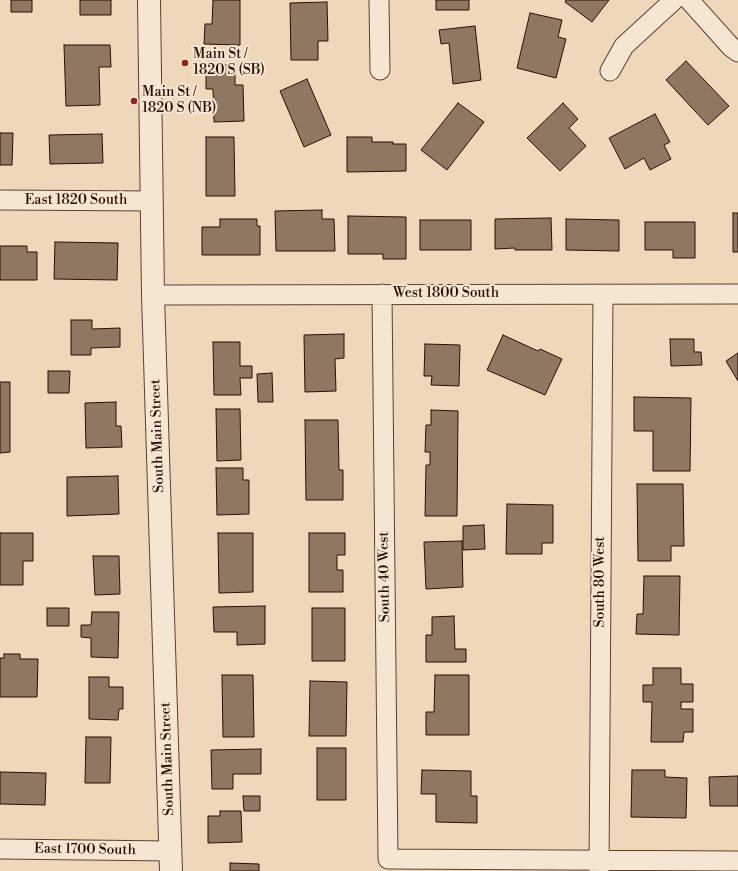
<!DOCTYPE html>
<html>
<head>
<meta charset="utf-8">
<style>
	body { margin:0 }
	canvas { display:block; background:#eed8b9 }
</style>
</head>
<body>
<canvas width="738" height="871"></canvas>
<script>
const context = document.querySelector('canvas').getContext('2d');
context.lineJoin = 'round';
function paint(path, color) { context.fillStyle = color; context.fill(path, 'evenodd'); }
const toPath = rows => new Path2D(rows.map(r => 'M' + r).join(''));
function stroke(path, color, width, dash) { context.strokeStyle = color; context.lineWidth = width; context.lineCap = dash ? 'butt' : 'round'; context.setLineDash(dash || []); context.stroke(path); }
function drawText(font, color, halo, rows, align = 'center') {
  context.font = font + ' "Libre Bodoni",serif'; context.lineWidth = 4; context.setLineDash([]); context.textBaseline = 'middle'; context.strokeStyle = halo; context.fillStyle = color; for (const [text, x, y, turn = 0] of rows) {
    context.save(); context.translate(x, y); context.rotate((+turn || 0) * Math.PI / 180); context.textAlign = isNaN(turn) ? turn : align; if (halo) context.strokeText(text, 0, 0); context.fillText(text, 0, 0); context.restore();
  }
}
const building = toPath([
	[11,0,32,0,32,12,11,12,11,0],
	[80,0,111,0,111,15,80,15,80,0],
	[213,0,240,0,240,45,204,44,205,24,212,24,213,0],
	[436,0,469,0,469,10,436,10,436,0],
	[566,0,609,0,592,22,565,2,566,0],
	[327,2,328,41,318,41,318,60,291,60,290,3,327,2],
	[530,13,562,20,558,37,566,39,556,78,517,68,530,13],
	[475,26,481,80,453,84,449,43,441,44,439,30,475,26],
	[64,45,110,45,111,67,99,67,100,105,66,106,64,45],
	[686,61,729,106,708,125,666,80,686,61],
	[206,65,235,65,235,85,243,85,244,121,214,122,213,89,206,89,206,65],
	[307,79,331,135,304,147,280,91,307,79],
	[458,103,484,122,447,170,421,150,458,103],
	[563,103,578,119,569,128,586,146,560,171,527,138,563,103],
	[655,114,670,142,664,145,671,159,650,170,644,158,625,169,609,138,655,114],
	[0,133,13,133,12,165,0,165,0,133],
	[102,134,103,163,50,164,49,135,102,134],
	[206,137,234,137,235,196,206,196,206,137],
	[347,137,372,137,372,142,393,142,393,144,406,144,406,171,347,172,347,137],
	[322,210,322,219,334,219,335,251,276,251,275,211,322,210],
	[733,213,738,213,738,252,733,252,733,213],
	[348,216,406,217,406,259,383,259,383,254,348,254,348,216],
	[551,218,552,250,515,250,515,248,495,249,495,219,551,218],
	[220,219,257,219,257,226,260,226,260,255,202,255,202,227,220,227,220,219],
	[566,219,619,220,619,251,566,250,566,219],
	[420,220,471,220,471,250,420,250,420,220],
	[645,222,695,222,695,258,673,258,673,250,645,250,645,222],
	[55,242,118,243,117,280,54,279,55,242],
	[0,246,27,246,27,252,37,252,37,280,0,280,0,246],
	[71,320,92,320,92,329,120,328,120,347,91,348,91,355,71,355,71,320],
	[344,334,344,358,335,359,336,391,305,392,304,335,344,334],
	[503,335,538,351,540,349,562,359,545,395,487,370,503,335],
	[670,339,694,339,694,352,701,352,702,365,671,366,670,339],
	[213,342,240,342,240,366,252,366,252,378,240,378,241,395,214,395,213,342],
	[425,344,460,345,459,386,431,385,432,376,424,376,425,344],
	[738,353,738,381,726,361,738,353],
	[48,371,70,371,69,393,48,393,48,371],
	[272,373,273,402,258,402,257,374,272,373],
	[0,382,10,382,10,452,0,453,0,382],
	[634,397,691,398,690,471,653,471,653,431,634,431,634,397],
	[116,402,116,426,121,426,122,447,86,448,85,403,116,402],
	[216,409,240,409,241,460,217,461,216,409],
	[431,410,458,411,457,516,425,516,426,465,430,465,430,452,425,452,426,425,431,425,431,410],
	[305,420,338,420,339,470,343,470,343,500,306,500,305,420],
	[216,468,243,468,243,480,249,480,249,514,217,515,216,468],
	[118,476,119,514,67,516,67,477,118,476],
	[637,484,683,484,684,546,671,546,671,561,638,561,637,484],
	[507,504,553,505,553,543,542,543,542,554,506,554,507,504],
	[484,525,485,549,463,550,463,526,484,525],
	[0,533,33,533,33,561,23,561,23,585,0,585,0,533],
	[218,533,253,533,253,592,219,593,218,533],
	[309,533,345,533,345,555,337,555,337,570,343,570,343,592,309,592,309,533],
	[462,541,463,587,426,589,424,542,462,541],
	[93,556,119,556,120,594,95,595,93,556],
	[644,576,680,576,679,635,636,634,637,614,643,614,644,576],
	[265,606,265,644,237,645,237,632,214,632,213,607,265,606],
	[47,608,69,608,69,626,47,626,47,608],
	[312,608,345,608,345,661,312,661,312,608],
	[92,612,119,612,118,658,91,657,91,638,81,637,81,625,91,625,92,612],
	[454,616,455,649,466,649,466,662,426,662,426,635,432,635,432,617,454,616],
	[4,654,20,654,20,659,38,659,37,697,0,697,0,658,4,658,4,654],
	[653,668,681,668,681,684,693,684,693,702,681,702,681,709,693,709,693,732,684,732,683,742,651,742,652,702,643,702,643,685,653,685,653,668],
	[222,675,253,675,254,737,223,737,222,675],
	[435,675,469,675,469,735,426,735,426,712,434,712,435,675],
	[89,677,109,677,109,687,123,687,123,709,119,709,118,720,89,719,89,677],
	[310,681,347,682,346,736,309,736,310,681],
	[86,737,111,737,110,783,85,783,86,737],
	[317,748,346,748,346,800,317,800,317,748],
	[261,749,261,774,233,774,233,789,212,789,211,750,261,749],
	[422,770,471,771,471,796,477,796,477,823,436,822,436,794,421,794,422,770],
	[632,770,665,770,665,777,687,778,686,818,631,817,632,770],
	[0,772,46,773,45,805,0,804,0,772],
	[738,776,738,806,710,806,709,777,738,776],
	[243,796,260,796,260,811,244,811,243,796],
	[220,811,241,811,242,842,208,843,208,816,220,816,220,811],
	[230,863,259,864,259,871,230,871,230,863]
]);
paint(building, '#8f7862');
stroke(building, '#290f03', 1);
const minor = toPath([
	[379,0,380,70],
	[689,0,731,47,738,52],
	[610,71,624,46,674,0],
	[0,200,152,201],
	[382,294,388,859,738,861],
	[153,295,738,294],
	[0,849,170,851],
	[599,871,603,294]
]);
const tertiary = toPath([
	[149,0,153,295,171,871]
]);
stroke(minor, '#5a4130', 21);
stroke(tertiary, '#5a4130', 24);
stroke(minor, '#f4e6d2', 19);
stroke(tertiary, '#f4e6d2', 22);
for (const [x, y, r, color] of [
	[185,63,4,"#8f2418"],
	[134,101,4,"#8f2418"]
]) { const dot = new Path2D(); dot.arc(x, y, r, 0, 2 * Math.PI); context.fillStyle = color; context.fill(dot); stroke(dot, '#f4e6d2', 1.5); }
drawText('14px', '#290f03', '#f4e6d2', [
	["Main St /",193,55],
	["1820 S (SB)",193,71],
	["Main St /",142,93],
	["1820 S (NB)",142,109]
], 'left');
drawText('14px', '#290f03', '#f4e6d2', [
	["East 1820 South",76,201],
	["West 1800 South",446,294],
	["South Main Street",158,436,-92],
	["South 40 West",385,577,-91],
	["South 80 West",601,582,-90],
	["South Main Street",168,759,-92],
	["East 1700 South",85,850,1]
]);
</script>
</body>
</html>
